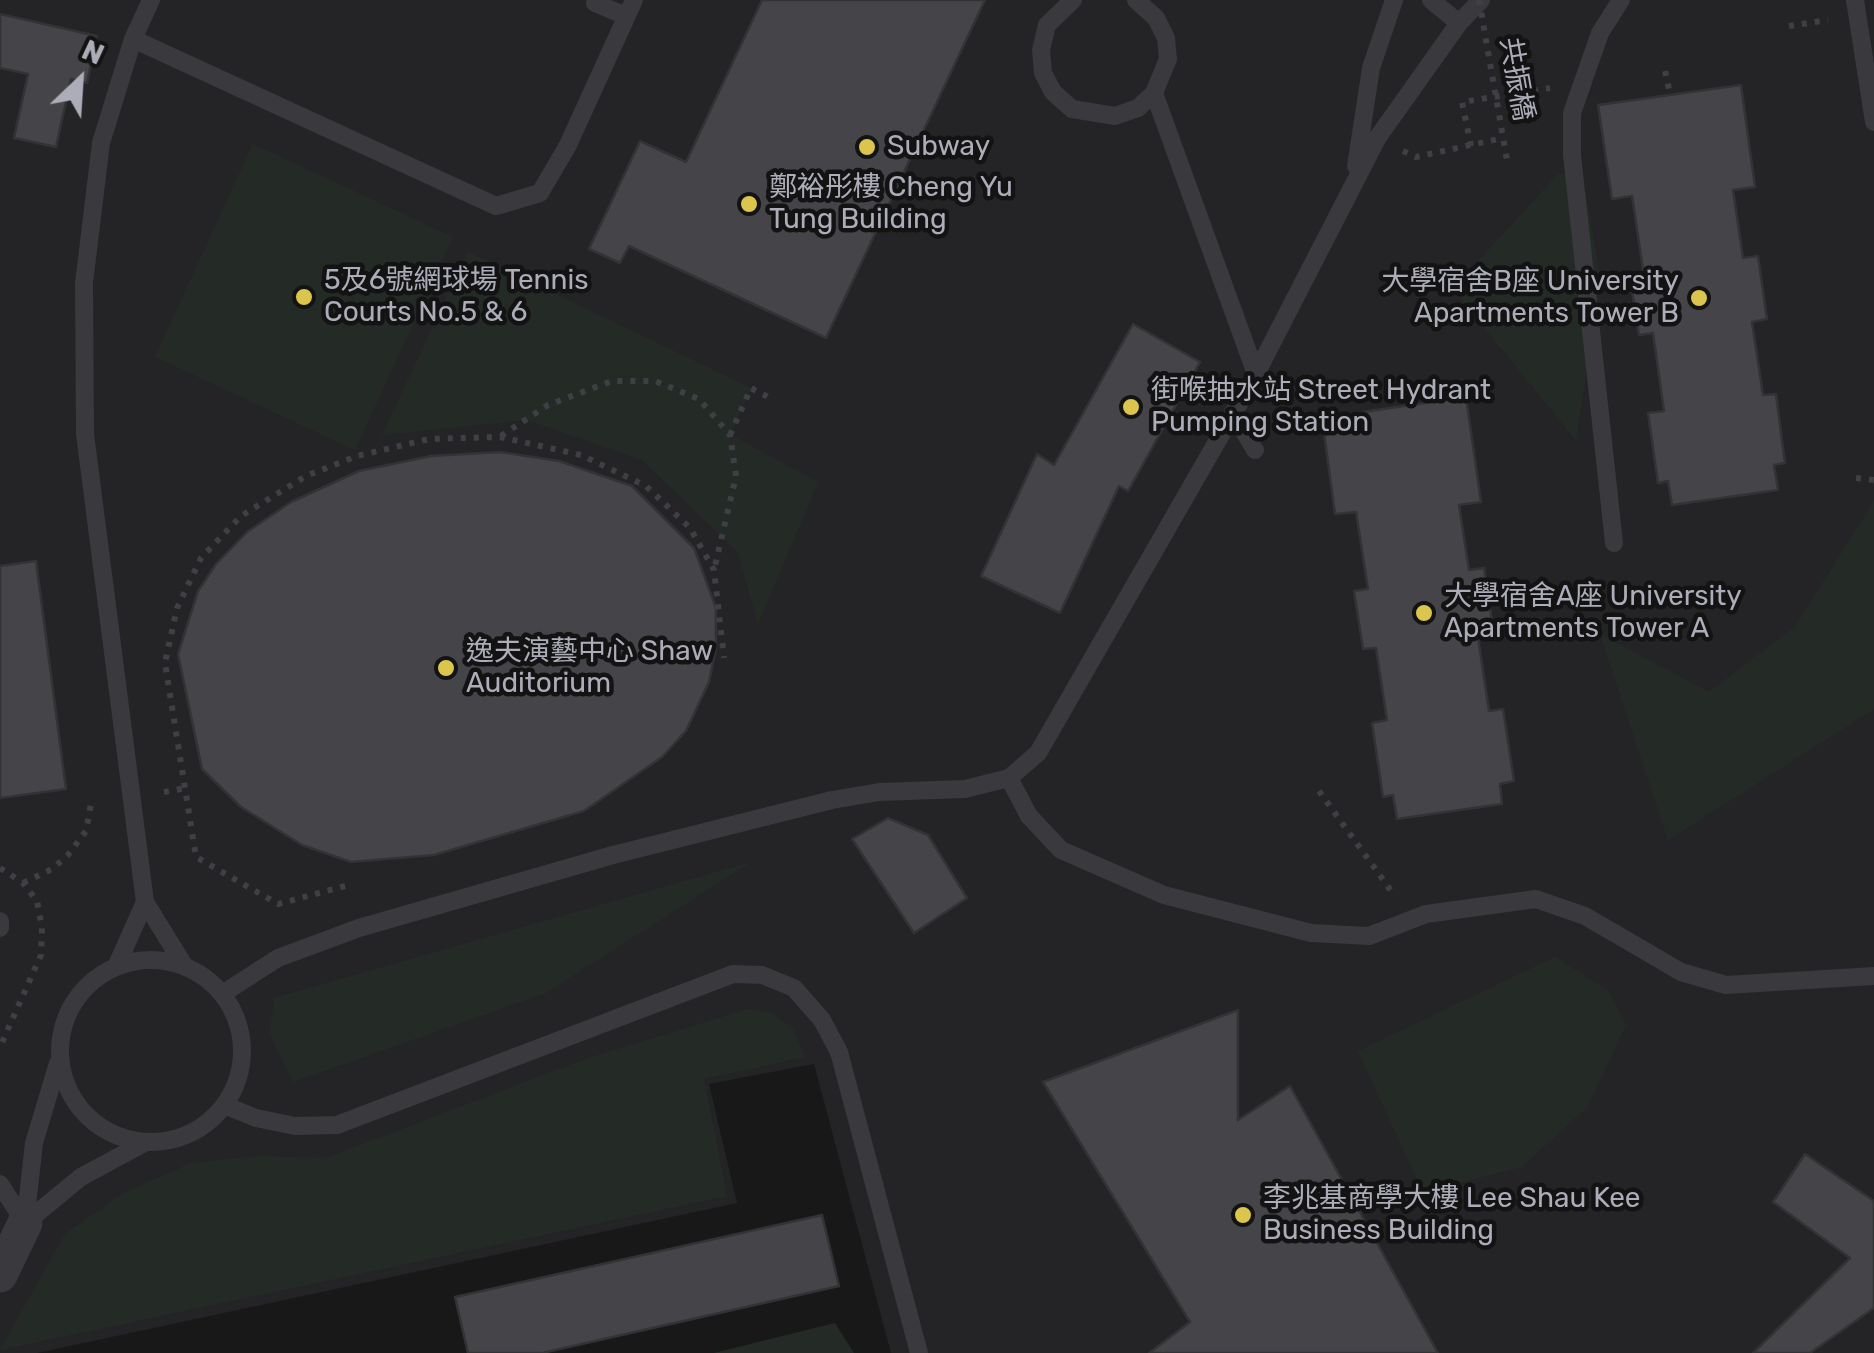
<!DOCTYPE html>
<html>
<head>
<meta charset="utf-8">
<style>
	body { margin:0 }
	#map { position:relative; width:1874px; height:1353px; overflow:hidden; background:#181819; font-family:Rubik,sans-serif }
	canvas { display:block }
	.north { position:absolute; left:30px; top:30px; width:100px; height:100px; -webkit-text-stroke:8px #131314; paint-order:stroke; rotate:25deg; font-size:28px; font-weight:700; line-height:40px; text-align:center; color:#acadb8 }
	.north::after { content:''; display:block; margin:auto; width:35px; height:45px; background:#acadb8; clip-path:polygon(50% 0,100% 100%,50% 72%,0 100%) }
</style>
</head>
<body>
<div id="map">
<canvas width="1874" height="1353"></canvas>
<div class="north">N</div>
</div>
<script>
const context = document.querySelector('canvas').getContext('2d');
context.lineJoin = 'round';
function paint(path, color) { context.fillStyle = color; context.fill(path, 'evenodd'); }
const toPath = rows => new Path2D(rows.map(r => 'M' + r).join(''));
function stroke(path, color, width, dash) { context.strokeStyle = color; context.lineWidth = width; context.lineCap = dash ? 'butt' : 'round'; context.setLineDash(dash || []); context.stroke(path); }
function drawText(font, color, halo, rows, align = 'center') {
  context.font = font + ' Rubik,"Noto Sans TC",sans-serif'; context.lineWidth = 9; context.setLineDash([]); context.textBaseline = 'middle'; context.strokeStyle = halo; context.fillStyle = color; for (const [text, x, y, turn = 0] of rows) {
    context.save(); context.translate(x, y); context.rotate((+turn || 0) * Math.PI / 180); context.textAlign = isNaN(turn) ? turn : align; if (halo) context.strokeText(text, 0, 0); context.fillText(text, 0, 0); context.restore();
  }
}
paint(toPath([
	[0,0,1874,0,1874,1353,891,1353,814,1064,709,1084,737,1203,37,1353,0,1353]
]), '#242426');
paint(toPath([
	[253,144,453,237,355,450,155,357],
	[1559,173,1583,180,1601,279,1576,440,1453,289],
	[468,252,751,388,731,435,818,482,758,624,737,551,642,460,527,420,382,435],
	[1874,501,1874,709,1668,840,1600,634,1709,692,1795,627],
	[751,862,546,993,293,1082,270,1034,274,998],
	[1555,957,1608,990,1626,1025,1588,1106,1522,1167,1423,1192,1358,1051],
	[748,1009,772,1013,794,1030,805,1057,704,1079,727,1196,0,1350,65,1234,122,1194,191,1163,260,1156,326,1158,588,1058],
	[835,1323,854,1353,714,1353]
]), '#242b26');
const building = toPath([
	[762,0,985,0,826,338,629,246,620,263,589,249,640,141,686,162,762,0],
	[0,14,97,36,87,83,71,79,56,147,14,138,28,74,0,68,0,14],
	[1741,85,1755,187,1733,190,1743,258,1758,256,1767,319,1752,322,1763,395,1776,394,1785,463,1774,465,1778,490,1672,505,1668,481,1658,483,1648,413,1664,411,1653,333,1639,335,1630,277,1644,276,1632,196,1612,199,1598,105,1741,85],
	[1133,324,1200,362,1128,491,1119,486,1060,613,981,576,1037,454,1054,465,1133,324],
	[1466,397,1481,502,1459,505,1469,570,1484,568,1494,634,1478,637,1489,711,1503,709,1514,781,1500,784,1502,804,1397,819,1393,795,1383,797,1372,723,1387,720,1376,648,1363,649,1354,591,1368,589,1356,512,1335,514,1322,418,1466,397],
	[500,452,559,461,632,486,694,548,716,608,716,648,709,682,686,731,662,757,584,811,434,855,351,862,302,845,241,807,202,769,178,654,198,591,216,564,247,532,291,502,359,471,431,456,500,452],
	[36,561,66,789,0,798,0,566,36,561],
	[888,818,928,835,967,898,914,933,852,839,888,818],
	[1238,1010,1238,1120,1290,1086,1438,1353,1149,1353,1190,1322,1043,1082,1238,1010],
	[1805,1154,1874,1201,1874,1308,1810,1353,1753,1353,1850,1258,1773,1202,1805,1154],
	[822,1215,839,1286,542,1353,468,1353,455,1297,822,1215]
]);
paint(building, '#454549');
stroke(building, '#333235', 2.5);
stroke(toPath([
	[1789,26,1828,20],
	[1665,71,1670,94],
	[1471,146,1462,102,1550,88],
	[1403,151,1416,157,1503,138],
	[730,435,751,388,774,400],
	[501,436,548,405,612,381,655,381,699,399,730,435,736,476,714,570],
	[1856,478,1874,480],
	[1319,791,1394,895],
	[164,792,186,788],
	[0,868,23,883,37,901,42,928,41,955,0,1047],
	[23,883,52,869,68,855,86,831,91,804],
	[345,886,278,904,196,857,165,663,177,608,201,558,241,516,306,476,357,456,429,439,500,437,581,455,646,486,690,528,714,570,724,658]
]), '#3f4045', 6, [5, 8]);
stroke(toPath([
	[151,0,133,39,101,143,84,283,85,434,145,902,185,967],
	[1073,0,1047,25,1041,50,1043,73,1053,92,1072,109,1115,116,1138,108,1154,93,1168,59,1166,38,1156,18,1136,0],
	[1431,0,1459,23],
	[1855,0,1874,122],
	[595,3,626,16],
	[133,39,496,206,540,193,568,145,634,0],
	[1154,93,1256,374],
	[1356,166,1371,68,1394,0],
	[1233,413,1255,450],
	[1614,543,1572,155,1572,113,1600,33,1621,0],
	[1009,778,1029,816,1061,850,1164,895,1311,933,1369,936,1426,914,1536,899,1585,916,1681,972,1726,985,1874,976],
	[0,921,0,928],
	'60 1051a91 91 0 1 1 182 0a91 91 0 1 1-182 0Z',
	[116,967,145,902],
	[222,994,278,958,359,928,613,855,832,800,879,792,965,789,1009,778,1038,753,1256,374,1378,137,1459,23,1481,0],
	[224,1105,256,1118,295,1126,337,1125,733,974,762,975,794,988,822,1020,839,1052,919,1353],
	[0,1184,25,1223],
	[25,1223,34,1143,58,1063],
	[25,1223,81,1177,146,1142]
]), '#39393e', 18);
stroke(toPath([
	[0,1275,25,1223]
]), '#39393e', 35);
stroke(toPath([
	[1479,0,1508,166]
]), '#3f4045', 6, [5, 8]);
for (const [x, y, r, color] of [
	[867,147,10,"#dcc54d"],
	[749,204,10,"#dcc54d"],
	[304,297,10,"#dcc54d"],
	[1699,298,10,"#dcc54d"],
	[1131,407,10,"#dcc54d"],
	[1424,613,10,"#dcc54d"],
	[446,668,10,"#dcc54d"],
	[1243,1215,10,"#dcc54d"]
]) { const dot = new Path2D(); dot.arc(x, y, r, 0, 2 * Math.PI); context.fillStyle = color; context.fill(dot); stroke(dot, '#131314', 4); }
drawText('28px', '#acadb8', '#131314', [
	["共振橋",1516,79,80]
]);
drawText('28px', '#acadb8', '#131314', [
	["Subway",887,147],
	["鄭裕彤樓 Cheng Yu",769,188],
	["Tung Building",769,220],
	["5及6號網球場 Tennis",324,281],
	["Courts No.5 & 6",324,313],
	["大學宿舍B座 University",1679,282,"right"],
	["Apartments Tower B",1679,314,"right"],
	["街喉抽水站 Street Hydrant",1151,391],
	["Pumping Station",1151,423],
	["大學宿舍A座 University",1444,597],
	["Apartments Tower A",1444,629],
	["逸夫演藝中心 Shaw",466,652],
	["Auditorium",466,684],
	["李兆基商學大樓 Lee Shau Kee",1263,1199],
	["Business Building",1263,1231]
], 'left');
</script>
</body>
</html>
